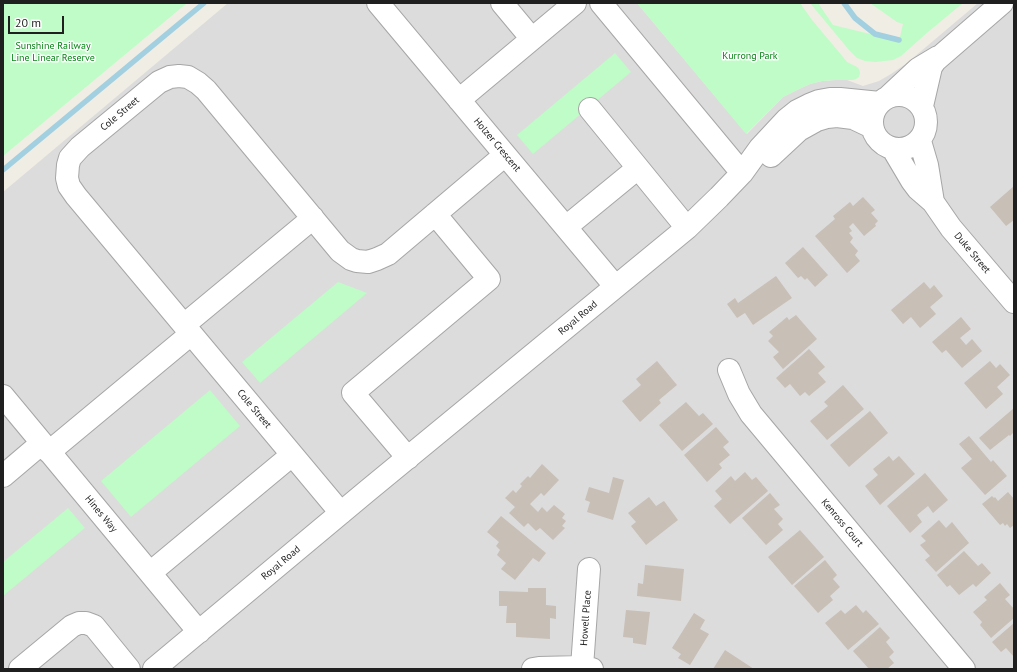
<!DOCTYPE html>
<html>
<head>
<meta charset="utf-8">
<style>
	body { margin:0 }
	#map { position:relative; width:1017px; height:672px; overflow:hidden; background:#f0ede4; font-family:"PT Sans",sans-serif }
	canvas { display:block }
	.frame { position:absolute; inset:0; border:4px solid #1f1f1f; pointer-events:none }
	.scale { position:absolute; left:8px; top:16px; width:56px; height:18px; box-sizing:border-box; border:2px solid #1f1f1f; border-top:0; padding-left:5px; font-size:12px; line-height:14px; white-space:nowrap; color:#1f1f1f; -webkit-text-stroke:3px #fff; paint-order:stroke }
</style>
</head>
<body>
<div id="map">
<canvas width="1017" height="672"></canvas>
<div class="frame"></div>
<div class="scale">20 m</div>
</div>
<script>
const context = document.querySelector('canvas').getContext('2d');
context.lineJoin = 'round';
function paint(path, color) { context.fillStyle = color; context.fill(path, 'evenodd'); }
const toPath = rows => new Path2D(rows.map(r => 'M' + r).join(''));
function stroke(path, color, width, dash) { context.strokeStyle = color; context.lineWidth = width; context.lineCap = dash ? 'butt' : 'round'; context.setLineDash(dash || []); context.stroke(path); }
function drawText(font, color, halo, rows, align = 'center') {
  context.font = font + ' "PT Sans",sans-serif'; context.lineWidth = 3; context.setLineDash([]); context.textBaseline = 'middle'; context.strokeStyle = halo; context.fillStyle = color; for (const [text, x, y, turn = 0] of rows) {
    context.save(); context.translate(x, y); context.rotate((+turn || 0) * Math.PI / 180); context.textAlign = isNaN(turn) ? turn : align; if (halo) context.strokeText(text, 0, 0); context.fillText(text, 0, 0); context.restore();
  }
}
paint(toPath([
	[228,3,637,3,747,134,783,97,799,89,810,84,822,81,835,80,847,80,863,86,879,81,891,74,907,63,978,3,1014,3,1014,669,3,669,3,192]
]), '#dddcdc');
paint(toPath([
	[3,3,187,3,3,156],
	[637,3,800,3,812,20,843,57,847,62,857,67,859,69,860,73,859,77,856,79,853,80,835,80,822,81,810,84,799,89,783,97,746,134],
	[810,3,818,3,833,25,899,41,903,24,897,22,870,3,963,3,928,32,901,56,893,60,875,62,865,61,857,58,849,50],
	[615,53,631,72,533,154,517,135],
	[338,282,367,293,260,383,242,362],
	[210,390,240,426,131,517,101,481],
	[68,508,85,528,3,596,3,562]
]), '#bffcc7');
stroke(toPath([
	[844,3,855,18,875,34,899,40],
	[3,170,204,3]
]), '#a2d0e0', 5.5);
paint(toPath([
	[1014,186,1014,220,1006,226,990,207],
	[863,197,875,210,871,213,878,221,875,224,876,226,864,236,853,223,849,227,852,231,849,233,853,238,850,242,858,251,855,255,860,261,847,273,815,236,835,219,833,216,850,202,853,206],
	[803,247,828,275,815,287,807,278,805,280,801,276,798,278,785,263],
	[776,276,792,298,753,325,745,313,737,318,727,304,735,298,738,303],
	[924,282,930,289,934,285,943,296,930,307,936,314,920,328,911,317,903,324,891,310],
	[796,315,817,339,783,369,773,357,779,352,768,341,773,336,769,332,787,317,789,320],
	[961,317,971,329,960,338,966,345,972,339,982,351,962,368,946,350,942,353,932,342],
	[809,349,825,367,818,373,826,382,809,396,805,392,800,396,790,384,785,388,776,378],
	[657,361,677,385,659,400,661,403,640,422,622,401,641,385,636,379],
	[990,361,996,368,1000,364,1010,375,997,387,1003,394,986,409,964,383],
	[843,385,864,409,827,440,810,421,828,406,824,402],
	[686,402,699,416,703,413,713,424,682,451,659,425],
	[1014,408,1014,432,1010,436,1009,435,990,450,979,438],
	[870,411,888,433,849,467,830,445],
	[716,427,729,442,723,447,730,455,719,464,722,468,707,482,684,455],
	[969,436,991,462,993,460,1007,476,985,495,961,468,972,459,959,444],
	[889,456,893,461,899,456,915,474,880,505,865,486,878,475,873,469],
	[542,464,559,480,544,496,541,493,530,504,538,512,542,507,547,512,554,505,565,514,562,518,566,521,562,526,565,528,553,540,540,528,536,531,528,523,524,527,509,513,515,507,505,498,513,490,516,493,522,486,520,484,528,476,530,478],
	[745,472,752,480,756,477,768,491,730,524,714,506,722,499,715,491,731,476,735,481],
	[925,473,948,500,933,513,928,506,917,515,922,522,910,533,887,506],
	[613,477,624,480,613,520,587,512,590,502,585,500,589,487,609,493],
	[1008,492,1014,499,1014,525,1010,528,1007,524,1005,526,1003,523,1000,525,982,504,992,496,994,498,995,497,998,501],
	[770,493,780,505,774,509,783,519,778,524,783,530,766,545,742,518],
	[649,497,656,506,664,501,678,520,646,545,631,526,636,522,628,513],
	[501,516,546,553,539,562,533,558,515,580,501,569,506,563,497,555,500,550,496,546,499,542,487,532],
	[939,520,946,528,952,522,969,543,936,572,925,560,930,556,920,545,926,541,921,536],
	[800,530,824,557,792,585,768,557],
	[964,551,978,566,982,563,991,573,976,587,973,584,959,595,950,585,947,587,937,575],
	[825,560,837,575,833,579,840,587,830,596,833,600,818,613,794,586],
	[645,565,684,569,681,601,637,596,638,583,643,584],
	[1000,583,1010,595,1005,599,1014,609,1014,618,991,638,980,625,982,622,973,612,987,600,984,597],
	[528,588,546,588,546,605,556,606,556,619,550,618,550,639,516,637,516,623,506,623,507,606,499,606,499,591,528,592],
	[856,605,863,613,866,610,879,624,848,650,825,623,841,610,845,614],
	[626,610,650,612,646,645,633,643,633,638,623,637],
	[694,613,705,620,700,629,709,634,690,665,678,658,681,654,672,648],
	[1014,623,1014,657,1006,648,1001,652,992,642],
	[880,627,890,638,886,642,894,652,889,657,894,663,887,669,869,669,853,651],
	[725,650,754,669,713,669]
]), '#c8bfb7');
const minor = toPath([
	[378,3,615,286],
	[502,3,532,39],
	[601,3,742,173],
	'872 122a27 27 0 1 1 54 0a27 27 0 1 1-54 0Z',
	[888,97,918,69,938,57],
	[459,100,575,3],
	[922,106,931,67,935,61,1002,3],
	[590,109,687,228],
	[920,141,927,165,933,202],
	[893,149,912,181,918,189,933,202,951,228,1014,302],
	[771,156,799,130,817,120,827,117,837,116,853,118,872,127],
	[566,227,638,168],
	[184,325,313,218],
	[729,370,739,394,751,414,964,669],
	[3,396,199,632],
	[49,452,191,334],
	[408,458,353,393,489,279,435,214],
	[3,476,42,443],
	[341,513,76,196,69,186,67,178,68,165,70,158,80,147,159,82,170,77,179,76,188,77,198,83,206,90,340,251,351,259,357,261,368,262,377,259,388,254,505,155],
	[150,573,292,455],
	[582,667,589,569],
	[20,669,72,626,79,623,86,623,94,626,129,669],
	[154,669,366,492,687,228,719,197,742,173,760,148,787,119,797,111,809,105,819,101,830,99,840,99,880,103],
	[533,669,539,668,582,667,592,669]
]);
stroke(minor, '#a6a6a6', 24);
stroke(minor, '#fff', 22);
drawText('10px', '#058415', '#fff', [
	["Sunshine Railway",53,46],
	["Line Linear Reserve",53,58],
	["Kurrong Park",750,56]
]);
drawText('10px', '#1f1f1f', '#fff', [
	["Cole Street",120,114,-40],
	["Holzer Crescent",497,145,50],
	["Duke Street",972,253,50],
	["Royal Road",578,318,-40],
	["Cole Street",254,409,50],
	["Hines Way",101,514,50],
	["Kenross Court",842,523,50],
	["Royal Road",281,563,-40],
	["Howell Place",586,618,-86]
]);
</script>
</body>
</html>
